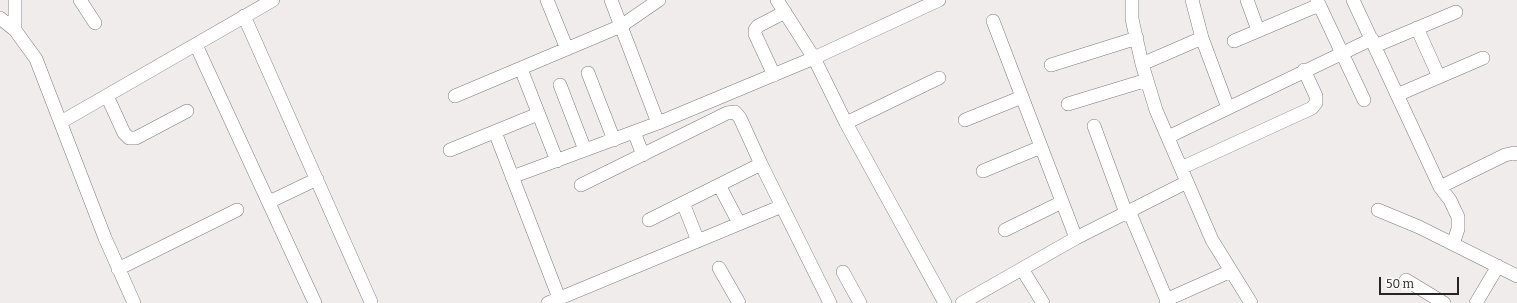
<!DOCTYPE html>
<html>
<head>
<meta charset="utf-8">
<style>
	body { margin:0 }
	#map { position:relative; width:1517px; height:303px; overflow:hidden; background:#efeceb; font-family:Bitter,serif }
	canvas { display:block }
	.scale { position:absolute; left:1379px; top:277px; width:80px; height:18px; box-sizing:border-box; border:2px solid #262525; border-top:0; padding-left:5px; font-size:12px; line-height:14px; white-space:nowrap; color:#262525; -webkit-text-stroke:3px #fdf9f8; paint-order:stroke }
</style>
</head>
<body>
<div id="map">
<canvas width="1517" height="303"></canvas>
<div class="scale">50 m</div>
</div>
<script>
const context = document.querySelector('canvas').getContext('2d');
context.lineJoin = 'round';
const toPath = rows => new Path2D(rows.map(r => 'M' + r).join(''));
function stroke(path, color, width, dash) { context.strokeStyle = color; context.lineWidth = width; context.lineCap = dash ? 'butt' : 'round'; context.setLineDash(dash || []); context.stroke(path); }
const minor = toPath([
	[80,0,95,23],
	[547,0,567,49],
	[611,0,658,123],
	[777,0,814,58,846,123,945,303],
	[1132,0,1132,19,1142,64,1156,110,1212,240,1251,303],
	[1192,0,1202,38,1228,108],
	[1247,0,1258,30],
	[1317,0,1364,100],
	[1353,0,1440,187,1450,200,1458,217,1458,229,1453,244],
	[244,16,371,302],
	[0,18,15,30,36,59,105,238,134,303],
	[993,21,1076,238],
	[1417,28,1439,77],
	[15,30,15,0],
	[1234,41,1319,5],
	[196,45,315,303],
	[1375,46,1456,12],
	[1142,64,1202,38],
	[1051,65,1137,38],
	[521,69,557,161],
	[588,73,614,140],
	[774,75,755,34,755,30,758,26,785,12],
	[560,85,585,150],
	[1397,95,1483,58],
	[107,96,124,133,129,138,136,138,187,111],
	[455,96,621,26,659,0],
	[1068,104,1147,80],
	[965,120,1022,97],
	[61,122,273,0],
	[846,123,939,78],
	[1094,126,1126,213],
	[495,132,559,298],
	[634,132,643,155],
	[1168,137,1372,39],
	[450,150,538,114],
	[1181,168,1312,108,1316,103,1316,96,1304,70],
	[983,171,1041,147],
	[512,177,658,123,814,58,939,0],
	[581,185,727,113,735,112,740,118,761,164,830,303],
	[719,185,739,223],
	[1440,187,1505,155,1514,153,1517,154],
	[269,202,317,179],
	[683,203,698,241],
	[1378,210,1419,227,1517,276],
	[1129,211,1168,303],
	[649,220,761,164],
	[1005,230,1062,202],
	[719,268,739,303],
	[118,269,237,210],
	[1022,269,1043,303],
	[843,272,860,303],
	[1406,280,1444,303],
	[1166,300,1231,271],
	[548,303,782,206],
	[962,303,1076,238,1187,182],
	[1476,303,1498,266]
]);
stroke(minor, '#7f7b7a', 14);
stroke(minor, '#fff', 13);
</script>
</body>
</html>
